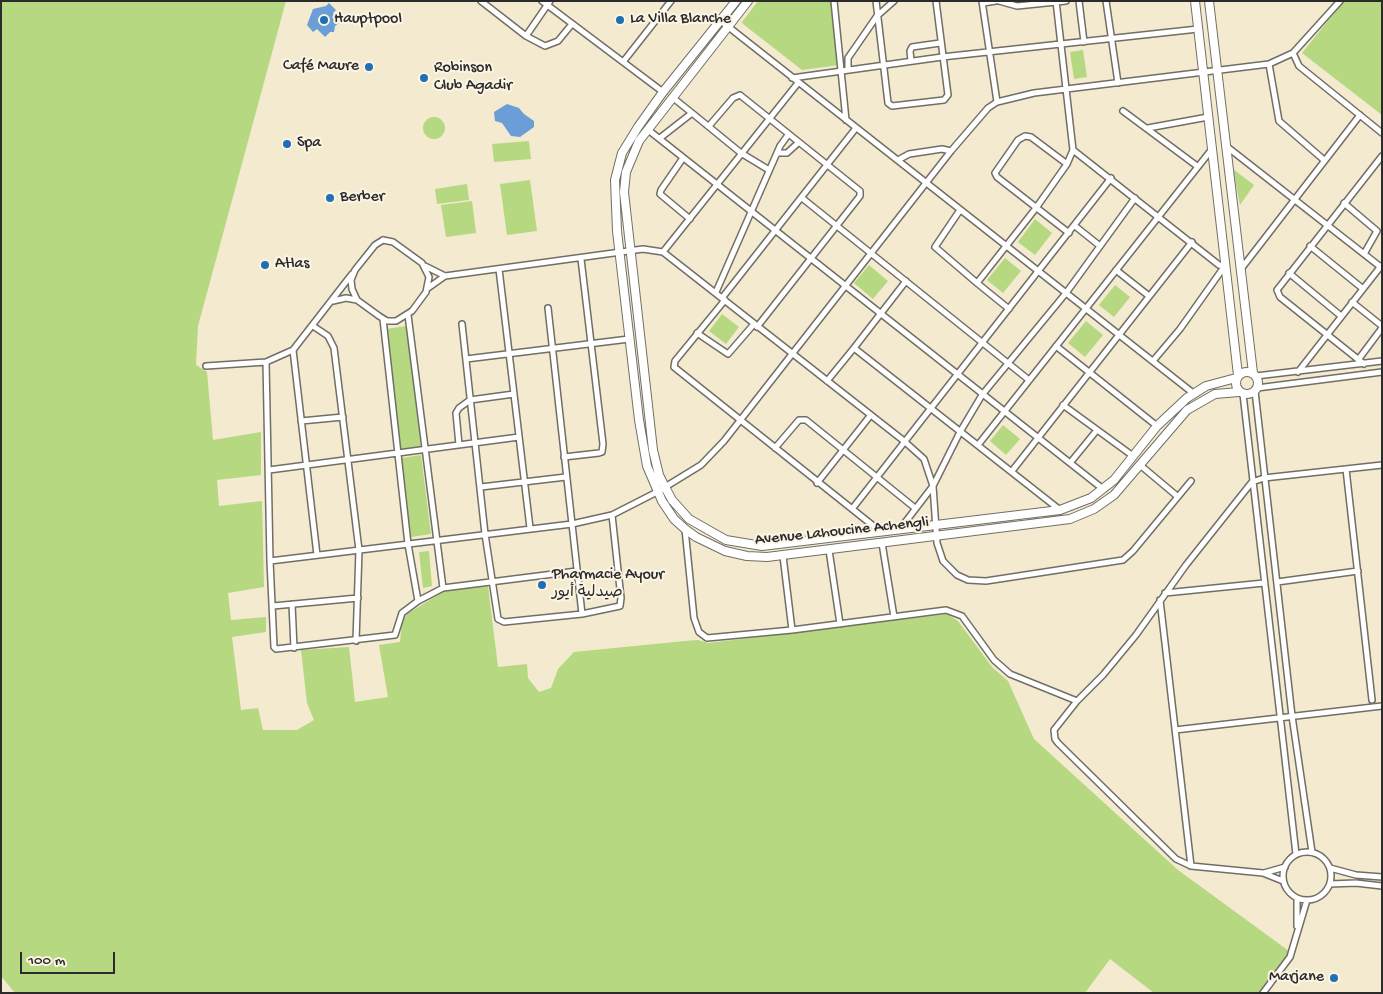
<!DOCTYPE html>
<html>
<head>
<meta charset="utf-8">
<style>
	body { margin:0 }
	#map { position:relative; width:1383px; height:994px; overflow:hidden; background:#f3ead0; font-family:"Gochi Hand",sans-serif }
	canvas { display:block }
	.frame { position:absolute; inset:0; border:2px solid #2b2b2b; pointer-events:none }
	.scale { position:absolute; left:20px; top:952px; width:95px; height:22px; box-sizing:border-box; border:2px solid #2b2b2b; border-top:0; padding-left:6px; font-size:15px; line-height:18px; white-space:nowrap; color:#2b2b2b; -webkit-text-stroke:4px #fcf5e5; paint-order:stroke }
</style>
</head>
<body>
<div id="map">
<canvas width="1383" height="994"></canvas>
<div class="frame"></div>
<div class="scale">100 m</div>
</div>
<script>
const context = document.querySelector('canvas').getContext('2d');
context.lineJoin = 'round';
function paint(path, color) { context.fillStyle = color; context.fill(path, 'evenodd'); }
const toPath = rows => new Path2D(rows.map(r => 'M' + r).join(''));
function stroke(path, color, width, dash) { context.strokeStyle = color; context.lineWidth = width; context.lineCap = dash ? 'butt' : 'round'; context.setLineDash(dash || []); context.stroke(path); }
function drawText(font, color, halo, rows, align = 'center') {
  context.font = font + ' "Gochi Hand","Playpen Sans Arabic",sans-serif'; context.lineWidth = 4; context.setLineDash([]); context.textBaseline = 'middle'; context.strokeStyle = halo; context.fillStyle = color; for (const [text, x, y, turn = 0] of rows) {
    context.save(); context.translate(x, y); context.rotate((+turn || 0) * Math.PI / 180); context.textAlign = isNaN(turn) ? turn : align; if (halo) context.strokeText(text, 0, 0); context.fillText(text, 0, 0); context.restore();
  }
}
paint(toPath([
	[1,1,286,1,198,326,196,365,207,372,213,440,261,432,261,475,217,480,219,506,262,501,264,587,228,593,231,620,266,617,266,632,232,637,241,710,258,708,263,730,297,730,314,720,307,703,301,650,349,647,355,702,388,697,379,645,400,642,402,622,407,614,446,590,488,586,498,667,527,664,528,678,539,692,551,688,558,669,574,652,685,641,698,640,708,643,947,614,958,621,992,667,1008,681,1034,739,1178,870,1293,954,1267,993,1154,993,1110,959,1085,993,15,993,1,976],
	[758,1,831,1,839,65,802,70,743,24,742,22],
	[1344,1,1382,1,1382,115,1302,53],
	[1083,50,1087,77,1074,79,1070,52],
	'423 128a11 11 0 1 1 22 0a11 11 0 1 1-22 0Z',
	[529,141,531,159,494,162,492,144],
	[1233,169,1254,185,1240,205],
	[530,180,537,231,507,235,500,184],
	[467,184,469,200,437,204,435,189],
	[472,201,476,233,446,237,441,205],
	[1035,219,1052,233,1035,255,1018,242],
	[1005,258,1021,271,1003,293,987,280],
	[869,265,888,281,873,299,854,283],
	[1115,285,1130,297,1114,317,1099,305],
	[722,314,739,327,726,344,709,331],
	[1086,321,1103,335,1085,357,1068,343],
	[406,326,421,447,401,450,386,329],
	[1003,425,1020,439,1006,455,990,441],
	[421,455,431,534,411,537,402,458],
	[429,551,432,586,423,588,419,552]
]), '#b5d880');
paint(toPath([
	[329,3,336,10,333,13,341,21,335,26,334,32,330,32,325,37,317,29,313,32,307,25,313,9,326,6],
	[507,104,519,108,524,114,534,121,534,127,520,137,511,136,502,123,495,121,494,112]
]), '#6b9ed6');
const street = toPath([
	[481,1,526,36,545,46,558,41,572,24],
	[542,1,663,92],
	[834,1,846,120],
	[876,1,888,103,892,106,944,100,948,95,936,1],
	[982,1,997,102],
	[999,1,1017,6,1066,1],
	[1056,1,1073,150,1219,265,1226,267],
	[1079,1,1084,42],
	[1106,1,1118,83],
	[983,3,996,1],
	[721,21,1193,393],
	[526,36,550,1],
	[1293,53,1299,66,1382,133],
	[911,61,910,51,912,47,940,43],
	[623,62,671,1],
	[1269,64,1279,121,1324,160],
	[848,69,848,58,877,16,894,1],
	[792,78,942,57,1198,29],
	[1123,111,1197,166],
	[692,113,741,153,769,170],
	[709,126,733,98,740,95,860,191,860,196,757,327],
	[1148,128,1208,117],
	[647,129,1103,489],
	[660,138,692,113,672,97],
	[1226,146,1382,268],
	[777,153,787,153,798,143],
	[683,158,661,190,660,194,690,219],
	[898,160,909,154,942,149,951,151],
	[1067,164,1031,137,1025,136,1018,140,995,173,997,177,1069,233],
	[802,198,1029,380],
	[1344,203,1377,231,1364,254],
	[960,210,935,247,977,283],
	[1075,226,1100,246],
	[383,240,393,242,422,263,429,277,426,292,412,311,396,321,387,321,379,316,357,300,352,289,351,280,355,270,375,245,383,240],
	[1310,246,1362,288],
	[663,252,798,83],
	[425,266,445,276],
	[499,269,530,528],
	[1241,269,1360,115],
	[1116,270,1149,296],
	[1289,273,1341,316],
	[428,288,445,276,643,249,663,252,904,441,924,459,933,486,937,543,943,561,957,575,968,580,986,581,1123,560,1133,551,1191,481],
	[716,292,780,146,788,135],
	[722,298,856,128],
	[725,300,675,361,674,367,881,532],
	[333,301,346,298,357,300],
	[1352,302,1382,326],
	[548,308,582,614],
	[1009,309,977,283,1036,208,1067,164,1073,150],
	[408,315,443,588],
	[383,319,408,544,418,601],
	[462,324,485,534,498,619,504,622,582,614,620,606,621,598,612,515],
	[313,326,328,336,334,348,359,550,356,641],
	[697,333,728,354,754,324],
	[1056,346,1157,426],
	[854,348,906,281],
	[293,350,317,555],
	[466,359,629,339],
	[1358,360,1382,328],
	[1153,361,1180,329,1224,267],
	[266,362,270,561,274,647,276,649,395,635,402,613,418,601,443,588,577,571],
	[1364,364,1280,297,1277,290,1382,156],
	[206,366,266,362,293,350,352,274],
	[1298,372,1381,266],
	[1256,376,1382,361],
	[827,381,854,348,1060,510],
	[1257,388,1382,372],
	[1255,391,1292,716,1312,852],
	[1243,394,1296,854],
	[1063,405,1133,456],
	[301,421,343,417],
	[459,445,456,413,459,408,470,400,514,394],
	[978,445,1212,149],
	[775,448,799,420,806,420,915,508],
	[564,457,599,453,602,452,603,444,581,259],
	[1070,463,1097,430],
	[1140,465,1177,496],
	[1346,469,1372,700],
	[269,470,519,437],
	[1012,471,1192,242],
	[817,483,870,416],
	[481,487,566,477],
	[852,509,1111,178],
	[685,529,694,618,699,632,707,638,792,630,946,610,962,616,994,660,1010,674,1077,701],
	[900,529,933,486,960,432,982,395,1066,293,1135,198],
	[882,543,894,617],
	[829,550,840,624],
	[783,556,792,630],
	[270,561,572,524,612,515,657,492,701,465,724,441,951,151,988,108,997,102,1034,93,1269,64,1293,53,1340,1],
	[1277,582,1358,571],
	[1165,593,1264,583],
	[1160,600,1191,866],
	[292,604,294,648],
	[273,606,358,598],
	[1175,730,1382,706],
	'1283 876a24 24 0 1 1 48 0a24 24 0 1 1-48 0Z',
	[1330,868,1356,875,1382,877],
	[1264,873,1285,867],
	[1283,881,1263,873,1191,866,1176,859,1058,743,1055,739,1054,730,1077,701,1103,675,1136,635,1186,565,1252,482,1264,478,1382,465],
	[1330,884,1356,883,1382,886],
	[1297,926,1297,898],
	[1263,993,1290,957,1307,900]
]);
const secondary = toPath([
	[736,1,663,92,638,127,622,153,615,180,617,231,639,420,647,466,662,501,674,519,685,529,696,537,725,551,747,556,767,557,1070,519,1094,509,1114,495,1187,410,1215,394,1239,392],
	[748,1,639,141,626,172,624,192,653,450,659,475,665,487,672,500,689,519,726,540,762,546,1060,510,1091,498,1114,480,1157,426,1187,398,1206,386,1236,378],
	[1195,1,1238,375],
	[1209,1,1253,373],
	'1236 383a11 11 0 1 1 22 0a11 11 0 1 1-22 0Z'
]);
stroke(street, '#716e65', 8);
stroke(secondary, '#716e65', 10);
stroke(street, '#fff', 5);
stroke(secondary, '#fff', 8);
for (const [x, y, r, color] of [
	[324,20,5,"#1f6fb2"],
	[620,20,5,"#1f6fb2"],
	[369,67,5,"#1f6fb2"],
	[424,78,5,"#1f6fb2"],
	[287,144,5,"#1f6fb2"],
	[330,198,5,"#1f6fb2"],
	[265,265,5,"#1f6fb2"],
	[542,585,5,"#1f6fb2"],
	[1334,978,5,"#1f6fb2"]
]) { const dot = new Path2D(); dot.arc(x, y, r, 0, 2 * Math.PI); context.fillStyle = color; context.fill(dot); stroke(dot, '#fcf5e5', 2); }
drawText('16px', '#2b2b2b', '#fcf5e5', [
	["Hauptpool",334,20],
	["La Villa Blanche",630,20],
	["Café Maure",359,67,"right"],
	["Robinson",434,69],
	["Club Agadir",434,87],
	["Spa",297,144],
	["Berber",340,198],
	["Atlas",275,265],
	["Pharmacie Ayour",552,576],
	["صيدلية أيور",552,594],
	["Marjane",1324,978,"right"]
], 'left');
drawText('16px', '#2b2b2b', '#fcf5e5', [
	["Avenue Lahoucine Achengli",842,532,-6]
]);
</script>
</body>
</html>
